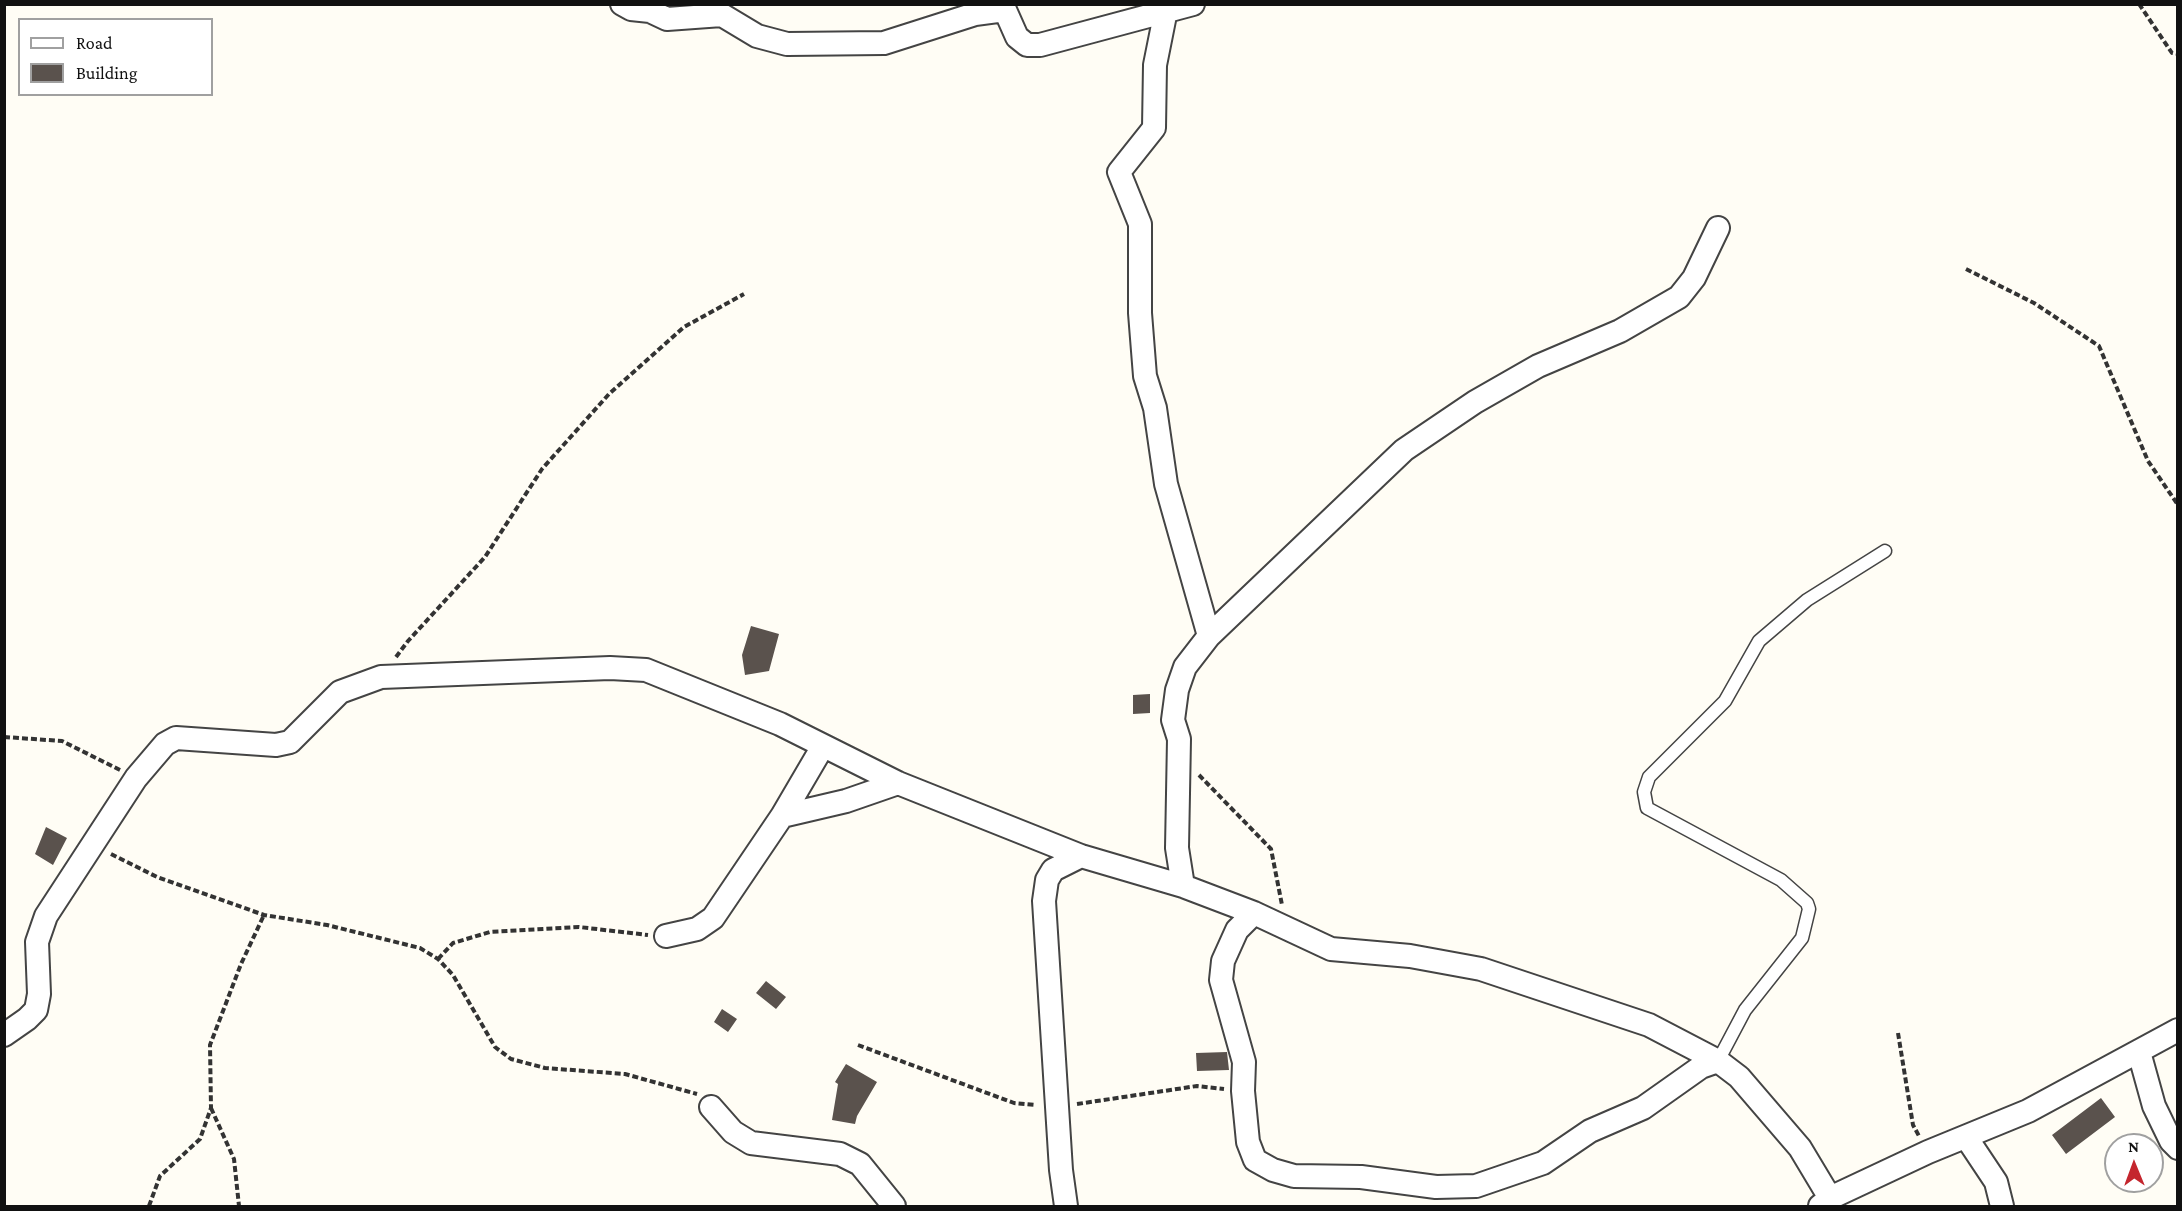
<!DOCTYPE html>
<html>
<head>
<meta charset="utf-8">
<style>
	body { margin:0 }
	#map { position:relative; width:2182px; height:1211px; overflow:hidden; background:#fffdf5; font-family:"Crimson Pro",serif }
	canvas { display:block }
	.frame { position:absolute; inset:0; border:6px solid #111; pointer-events:none }
	.legend { position:absolute; left:18px; top:18px; width:195px; height:78px; box-sizing:border-box; background:#fff; border:2px solid #a0a0a0; margin:0; padding:8px 10px; list-style:none; font-size:18px; color:#111 }
	.legend li { display:flex; align-items:center; gap:12px; height:30px }
	.legend b { width:30px; border:2px solid #a0a0a0 }
	.north { position:absolute; left:2104px; top:1133px; width:60px; height:60px; box-sizing:border-box; background:#fff; border:2px solid #a0a0a0; border-radius:50%; rotate:359deg; font-size:16px; font-weight:700; line-height:24px; text-align:center; color:#111 }
	.north::after { content:''; display:block; margin:auto; width:21px; height:27px; background:#c4262e; clip-path:polygon(50% 0,100% 100%,50% 72%,0 100%) }
</style>
</head>
<body>
<div id="map">
<canvas width="2182" height="1211"></canvas>
<div class="frame"></div>
<ul class="legend">
<li><b style="height:8px;background:#fff"></b>Road</li>
<li><b style="height:16px;background:#5a524d"></b>Building</li>
</ul>
<div class="north">N</div>
</div>
<script>
const context = document.querySelector('canvas').getContext('2d');
context.lineJoin = 'round';
function paint(path, color) { context.fillStyle = color; context.fill(path, 'evenodd'); }
const toPath = rows => new Path2D(rows.map(r => 'M' + r).join(''));
function stroke(path, color, width, dash) { context.strokeStyle = color; context.lineWidth = width; context.lineCap = dash ? 'butt' : 'round'; context.setLineDash(dash || []); context.stroke(path); }
paint(toPath([
	[751,626,779,634,769,671,745,675,742,655],
	[1150,694,1150,713,1133,714,1133,695],
	[46,827,67,838,53,865,35,854],
	[766,981,786,997,776,1009,756,993],
	[722,1009,737,1019,728,1032,714,1022],
	[1227,1052,1229,1070,1197,1071,1196,1053],
	[846,1064,877,1082,857,1116,855,1124,832,1120,838,1084,835,1082],
	[2101,1098,2115,1117,2066,1154,2052,1135]
]), '#5a524d');
const service = toPath([
	[1718,1061,1745,1010,1802,938,1809,909,1807,903,1781,880,1647,808,1644,792,1649,777,1725,701,1759,641,1807,600,1885,551]
]);
const minor = toPath([
	[622,4,631,9,650,11,667,19,722,15,757,36,787,44,884,43,975,14,1005,10,1017,37,1027,45,1040,45,1193,4],
	[1166,10,1155,65,1154,128,1119,172,1140,224,1140,313,1145,376,1155,408,1166,484,1209,636],
	[782,816,846,801,898,783],
	[1183,886,1177,848,1179,739,1173,720,1177,690,1185,667,1209,636,1404,450,1475,402,1538,366,1620,331,1679,297,1694,278,1718,228],
	[1254,913,1237,930,1223,961,1221,980,1244,1062,1243,1091,1248,1142,1255,1160,1273,1170,1294,1176,1361,1177,1436,1187,1476,1186,1543,1163,1590,1131,1643,1108,1701,1067,1718,1061],
	[666,936,697,929,713,918,782,816,823,746],
	[4,1035,27,1019,36,1010,39,994,37,942,46,916,136,778,165,744,176,738,276,745,290,742,340,692,381,677,610,668,646,670,780,724,898,783,1081,856,1183,886,1254,913,1331,949,1410,956,1481,969,1649,1025,1718,1061,1739,1077,1800,1148,1830,1198],
	[2139,1052,2154,1106,2171,1141,2178,1148],
	[711,1107,733,1132,751,1143,840,1154,860,1164,894,1206],
	[1966,1137,1996,1182,2002,1206],
	[1066,1206,1061,1170,1044,901,1047,880,1053,870,1081,856],
	[1820,1206,1830,1198,1928,1152,2028,1111,2178,1030]
]);
stroke(service, '#444', 15);
stroke(minor, '#444', 26);
stroke(toPath([
	[2139,4,2172,53,2178,54],
	[1966,269,2034,303,2099,346,2148,461,2178,505],
	[396,657,408,641,485,557,542,469,609,394,684,327,744,294],
	[4,737,62,741,120,770],
	[1199,775,1271,849,1282,905],
	[111,854,157,877,264,915,327,925,420,948,438,959,453,975,495,1047,511,1059,545,1068,625,1074,697,1094],
	[438,959,453,943,490,932,579,927,648,935],
	[1898,1033,1913,1125,1919,1136],
	[858,1045,1014,1103,1036,1105],
	[1077,1104,1197,1086,1224,1089],
	[211,1108,234,1159,239,1206],
	[149,1206,160,1176,200,1139,211,1108,210,1045,241,964,264,915]
]), '#333', 4, [6, 3]);
stroke(service, '#fff', 12);
stroke(minor, '#fff', 22);
</script>
</body>
</html>
